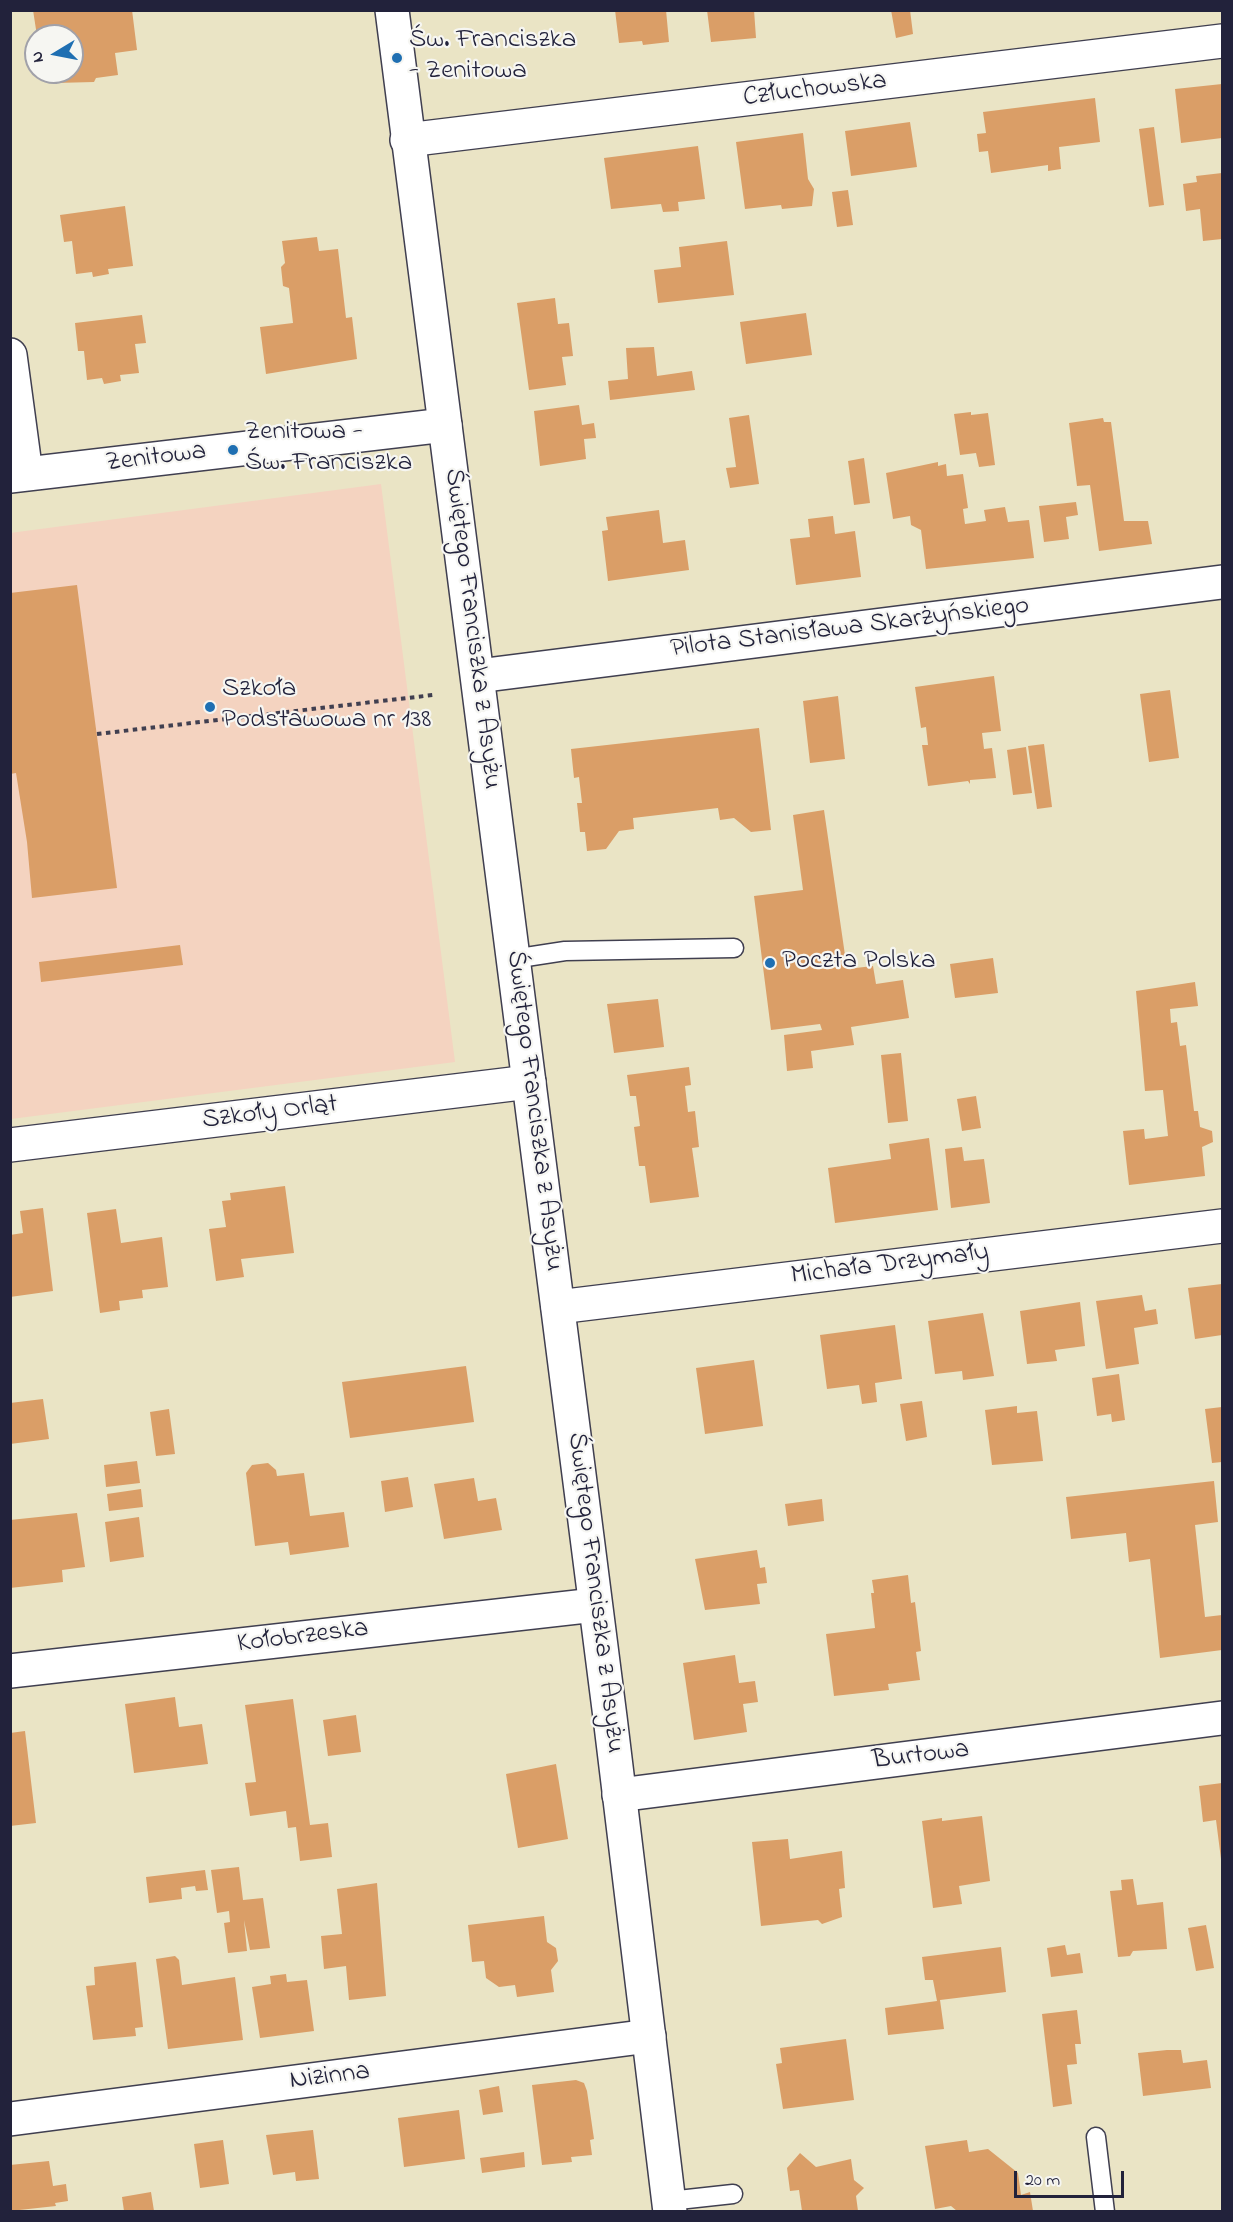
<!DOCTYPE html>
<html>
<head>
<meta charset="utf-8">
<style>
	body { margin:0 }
	#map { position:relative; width:1233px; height:2222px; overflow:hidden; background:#eae4c5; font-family:"Indie Flower",sans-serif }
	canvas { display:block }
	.frame { position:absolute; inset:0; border:12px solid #22223b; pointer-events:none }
	.north { position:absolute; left:24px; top:24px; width:60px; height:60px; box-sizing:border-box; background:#f6f6f2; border:2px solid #a1a1a9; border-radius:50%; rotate:260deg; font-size:16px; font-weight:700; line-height:24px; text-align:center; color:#22223b }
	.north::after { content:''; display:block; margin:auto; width:21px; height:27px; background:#1f6fb2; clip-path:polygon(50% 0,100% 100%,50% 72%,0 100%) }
	.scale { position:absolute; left:1014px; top:2171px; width:110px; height:27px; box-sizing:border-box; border:3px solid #22223b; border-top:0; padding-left:8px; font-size:18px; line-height:21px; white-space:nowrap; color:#22223b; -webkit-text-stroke:4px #f6f6f2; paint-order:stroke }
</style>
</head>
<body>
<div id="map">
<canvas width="1233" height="2222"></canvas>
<div class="frame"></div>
<div class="north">N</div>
<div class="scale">20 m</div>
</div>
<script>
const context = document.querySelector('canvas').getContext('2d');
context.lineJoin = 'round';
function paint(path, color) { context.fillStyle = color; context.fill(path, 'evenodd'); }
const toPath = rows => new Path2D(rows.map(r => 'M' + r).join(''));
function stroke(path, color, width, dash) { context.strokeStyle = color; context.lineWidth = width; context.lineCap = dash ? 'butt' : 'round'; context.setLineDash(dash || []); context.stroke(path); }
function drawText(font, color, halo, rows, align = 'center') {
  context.font = font + ' "Indie Flower",sans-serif'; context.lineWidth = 4.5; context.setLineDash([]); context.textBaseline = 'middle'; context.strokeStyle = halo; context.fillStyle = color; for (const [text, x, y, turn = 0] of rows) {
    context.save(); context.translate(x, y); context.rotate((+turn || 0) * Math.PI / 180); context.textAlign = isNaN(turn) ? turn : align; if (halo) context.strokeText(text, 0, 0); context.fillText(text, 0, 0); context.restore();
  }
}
paint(toPath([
	[381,484,455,1062,11,1119,10,533]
]), '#f4d3c0');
paint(toPath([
	[33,10,132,10,137,50,115,53,118,75,96,78,94,82,55,83,53,72,72,72,72,36,37,36],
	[615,10,666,10,669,42,643,45,642,41,619,43],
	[707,10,754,10,756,38,711,42],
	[891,10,910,10,913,34,896,38],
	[1222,84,1222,138,1181,143,1175,89],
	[1095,98,1100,142,1059,147,1061,169,1048,171,1048,165,991,173,988,151,979,152,977,134,986,133,983,112],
	[910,122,917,167,851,176,845,131],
	[1154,127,1164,205,1149,207,1139,129],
	[803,133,808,179,814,189,812,206,782,209,781,205,745,209,736,142],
	[698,146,705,199,678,202,679,211,663,212,661,204,611,209,604,158],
	[1222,173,1222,239,1203,241,1200,209,1186,211,1183,184,1197,182,1196,176],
	[848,190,853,225,837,227,832,192],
	[125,206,133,266,108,269,109,274,93,277,92,272,76,274,72,241,64,242,60,215],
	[317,237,319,251,338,249,346,318,352,317,357,359,266,374,260,327,293,323,289,288,283,286,281,267,285,263,282,241],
	[727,241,734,295,658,303,654,270,681,267,679,247],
	[555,298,558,324,569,323,573,356,562,357,566,385,529,390,517,303],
	[806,313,812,355,746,364,740,322],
	[142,315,146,343,135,344,139,373,120,375,121,381,104,384,102,378,87,380,84,351,78,351,75,323],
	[654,347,657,376,692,371,695,390,610,400,608,381,628,379,626,348],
	[579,405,582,425,594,423,596,438,584,439,586,459,540,466,534,411],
	[971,412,971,415,988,413,995,465,979,467,976,453,960,455,954,414],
	[749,415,759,484,730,488,726,468,736,467,729,418],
	[1103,418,1104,422,1111,422,1124,521,1148,521,1152,544,1099,551,1090,485,1077,486,1069,423],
	[864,458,870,503,854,505,848,461],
	[938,462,938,466,946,464,947,476,963,474,968,508,963,509,965,524,986,521,984,510,1005,507,1008,522,1029,520,1034,558,926,569,921,530,911,525,910,516,893,519,886,473],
	[1076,502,1078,515,1066,517,1069,539,1044,542,1039,506],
	[659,510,663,543,685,540,689,570,608,581,602,531,608,530,606,517],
	[833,516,835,534,855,531,861,577,796,585,790,539,810,537,808,519],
	[77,585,117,888,32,898,27,842,16,773,10,774,10,593],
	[994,676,1001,731,982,733,984,749,992,748,996,778,970,780,970,784,968,781,928,786,922,745,928,745,926,727,921,728,915,687],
	[1170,690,1179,758,1149,762,1140,694],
	[838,696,845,759,810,763,803,701],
	[759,728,771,830,751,832,734,818,720,820,718,808,633,818,634,829,619,831,606,849,587,851,585,832,580,832,577,803,582,803,579,777,574,778,571,749],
	[1044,744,1052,807,1037,809,1028,746],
	[1026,747,1032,793,1013,795,1007,750],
	[824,810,847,969,873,966,876,984,903,980,909,1018,851,1027,854,1045,811,1051,813,1068,787,1071,784,1035,822,1030,820,1024,771,1030,754,896,803,890,793,815],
	[180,945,183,965,41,982,39,962],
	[993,958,998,993,955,998,950,964],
	[1195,982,1198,1006,1170,1009,1171,1023,1177,1022,1180,1046,1186,1045,1194,1111,1198,1111,1200,1127,1212,1131,1213,1142,1202,1147,1205,1176,1129,1185,1123,1131,1144,1129,1145,1139,1168,1136,1163,1090,1145,1091,1136,991],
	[658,999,664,1047,614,1053,607,1004],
	[901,1053,908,1121,888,1123,881,1055],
	[689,1067,691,1085,685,1086,688,1112,695,1111,699,1147,692,1148,699,1197,650,1203,645,1166,639,1166,634,1127,640,1126,636,1096,630,1096,627,1075],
	[976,1096,981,1128,962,1131,957,1099],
	[929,1138,938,1210,835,1223,828,1168,891,1159,889,1144],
	[962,1147,964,1161,984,1159,990,1203,951,1208,945,1149],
	[285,1186,294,1253,241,1259,244,1277,216,1281,209,1229,226,1227,222,1201,231,1200,230,1193],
	[43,1208,53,1291,10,1297,10,1235,23,1233,20,1211],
	[116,1209,121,1243,162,1237,168,1287,142,1290,143,1298,119,1301,120,1310,100,1313,87,1213],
	[1222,1284,1222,1335,1195,1339,1188,1288],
	[1142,1295,1145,1311,1156,1309,1158,1324,1134,1328,1139,1364,1106,1369,1096,1301],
	[1080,1302,1085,1346,1055,1350,1057,1361,1027,1364,1020,1311],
	[983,1313,994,1376,963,1380,962,1371,935,1374,928,1321],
	[895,1325,902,1379,875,1383,877,1402,862,1404,859,1385,827,1389,820,1335],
	[754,1360,763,1426,705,1434,696,1368],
	[466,1366,474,1422,350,1438,342,1382],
	[1119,1374,1125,1420,1112,1422,1111,1414,1097,1416,1092,1378],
	[43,1399,49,1439,10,1444,10,1403],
	[922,1401,927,1437,906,1441,900,1404],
	[1017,1406,1017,1413,1037,1411,1043,1461,992,1465,985,1410],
	[1222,1407,1222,1462,1212,1463,1205,1409],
	[169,1409,175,1454,156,1456,150,1412],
	[137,1461,140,1483,106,1487,104,1465],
	[268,1463,276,1470,277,1476,304,1473,310,1516,344,1512,349,1547,290,1555,288,1542,255,1546,246,1473,252,1465],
	[408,1477,413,1507,385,1512,381,1481],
	[474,1478,478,1501,496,1498,502,1530,444,1539,434,1484],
	[1214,1481,1218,1522,1195,1525,1205,1617,1222,1615,1222,1650,1160,1658,1150,1559,1129,1562,1126,1533,1071,1539,1066,1497],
	[141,1489,143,1507,109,1511,107,1494],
	[822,1499,824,1521,788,1526,785,1504],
	[77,1513,85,1567,62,1570,63,1582,10,1588,10,1520],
	[139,1517,144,1557,110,1562,105,1522],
	[757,1550,760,1568,765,1567,767,1583,757,1584,760,1604,705,1610,695,1559],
	[908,1575,911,1603,915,1602,921,1651,916,1652,920,1680,888,1684,889,1690,834,1696,826,1634,875,1628,871,1593,874,1593,872,1580],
	[735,1655,739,1683,755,1681,758,1702,743,1704,747,1732,694,1740,683,1663],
	[175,1697,179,1727,202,1724,208,1764,134,1773,125,1704],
	[293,1699,310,1825,328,1823,332,1857,300,1861,296,1827,288,1828,286,1811,250,1816,245,1783,256,1782,245,1705],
	[356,1715,361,1752,328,1756,323,1720],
	[25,1731,36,1823,10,1826,10,1733],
	[556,1764,568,1839,518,1848,506,1774],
	[1222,1783,1222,1859,1221,1859,1216,1820,1203,1822,1199,1786],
	[982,1816,990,1881,959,1886,962,1904,933,1908,922,1821,942,1818,942,1821],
	[788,1839,790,1859,842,1851,845,1888,839,1889,842,1917,822,1924,818,1920,761,1926,752,1842],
	[239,1867,243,1900,263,1898,270,1948,250,1950,244,1920,247,1951,228,1953,224,1923,230,1922,229,1911,217,1913,211,1870],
	[205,1870,208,1890,196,1891,195,1886,181,1888,182,1899,149,1903,146,1877],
	[1133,1879,1137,1905,1163,1902,1167,1949,1133,1951,1130,1956,1118,1957,1110,1891,1122,1890,1121,1880],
	[377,1883,386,1996,349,2000,346,1966,324,1969,321,1936,342,1934,337,1889],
	[544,1916,547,1942,556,1948,558,1961,551,1970,554,1992,517,1997,515,1985,499,1987,486,1978,484,1961,472,1962,468,1925],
	[1206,1925,1214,1968,1196,1971,1188,1928],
	[1065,1945,1067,1955,1080,1953,1083,1973,1051,1977,1047,1948],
	[1001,1947,1006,1992,940,2000,944,2029,888,2035,885,2008,937,2001,933,1980,925,1980,922,1957],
	[175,1956,179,1960,182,1985,235,1977,243,2040,168,2049,156,1959],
	[136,1962,143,2027,135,2028,136,2036,93,2040,86,1986,95,1985,94,1967],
	[286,1974,287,1982,307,1980,314,2031,260,2038,252,1987,271,1984,270,1976],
	[1077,2010,1081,2044,1075,2044,1077,2064,1067,2065,1072,2104,1053,2107,1042,2014],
	[846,2039,854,2100,783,2109,776,2064,782,2063,780,2048],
	[1167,2050,1181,2050,1183,2063,1207,2060,1211,2088,1143,2096,1138,2053],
	[576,2080,584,2083,587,2091,594,2139,590,2140,592,2155,571,2157,572,2162,542,2165,532,2085],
	[499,2086,503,2112,483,2115,479,2090],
	[459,2110,465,2159,404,2167,398,2118],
	[313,2130,319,2179,296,2181,295,2172,273,2175,266,2135],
	[223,2140,229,2184,200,2188,194,2144],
	[967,2140,969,2152,988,2149,1018,2173,1021,2195,1030,2192,1033,2211,957,2211,951,2206,935,2209,925,2146],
	[524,2152,525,2167,482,2173,480,2158],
	[800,2153,816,2167,851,2159,854,2180,864,2188,856,2196,858,2211,802,2211,799,2190,790,2191,787,2168],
	[49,2161,53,2186,66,2184,68,2201,55,2203,56,2206,10,2211,10,2165],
	[151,2192,154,2211,124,2211,122,2197]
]), '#da9e67');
const service = toPath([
	[513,959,565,951,734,948],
	[1096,2137,1105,2212],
	[669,2201,733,2194]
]);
const minor = toPath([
	[407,140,1222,41],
	[10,355,26,474],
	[10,476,445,425],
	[478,676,1222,582],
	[10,1145,529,1082],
	[558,1307,1222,1226],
	[10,1671,595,1605],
	[619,1795,1222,1718],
	[10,2119,649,2036]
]);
const tertiary = toPath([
	[392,10,610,1717,670,2212]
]);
stroke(service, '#403f50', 21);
stroke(minor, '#403f50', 36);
stroke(tertiary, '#403f50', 36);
stroke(toPath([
	[97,734,433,695]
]), '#403f50', 4, [4.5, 4.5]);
stroke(service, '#fff', 18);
stroke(minor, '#fff', 33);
stroke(tertiary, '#fff', 33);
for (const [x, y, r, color] of [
	[397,58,6,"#1f6fb2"],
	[233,450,6,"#1f6fb2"],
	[210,707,6,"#1f6fb2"],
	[770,963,6,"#1f6fb2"]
]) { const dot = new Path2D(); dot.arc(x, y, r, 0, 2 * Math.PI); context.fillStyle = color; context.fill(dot); stroke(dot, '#f6f6f2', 2); }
drawText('27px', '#22223b', '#f6f6f2', [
	["Św. Franciszka",409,42],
	["- Zenitowa",409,73],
	["Zenitowa -",245,434],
	["Św. Franciszka",245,465],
	["Szkoła",222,691],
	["Podstawowa nr 138",222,722],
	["Poczta Polska",782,963]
], 'left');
drawText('27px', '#22223b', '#f6f6f2', [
	["Człuchowska",815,91,-7],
	["Zenitowa",156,459,-7],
	["Świętego Franciszka z Asyżu",471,629,83],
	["Pilota Stanisława Skarżyńskiego",850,629,-7],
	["Świętego Franciszka z Asyżu",533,1111,83],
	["Szkoły Orląt",270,1114,-7],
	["Michała Drzymały",890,1266,-7],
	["Świętego Franciszka z Asyżu",594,1593,83],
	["Kołobrzeska",303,1638,-7],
	["Burtowa",921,1757,-7],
	["Nizinna",330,2078,-7]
]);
</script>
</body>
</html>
